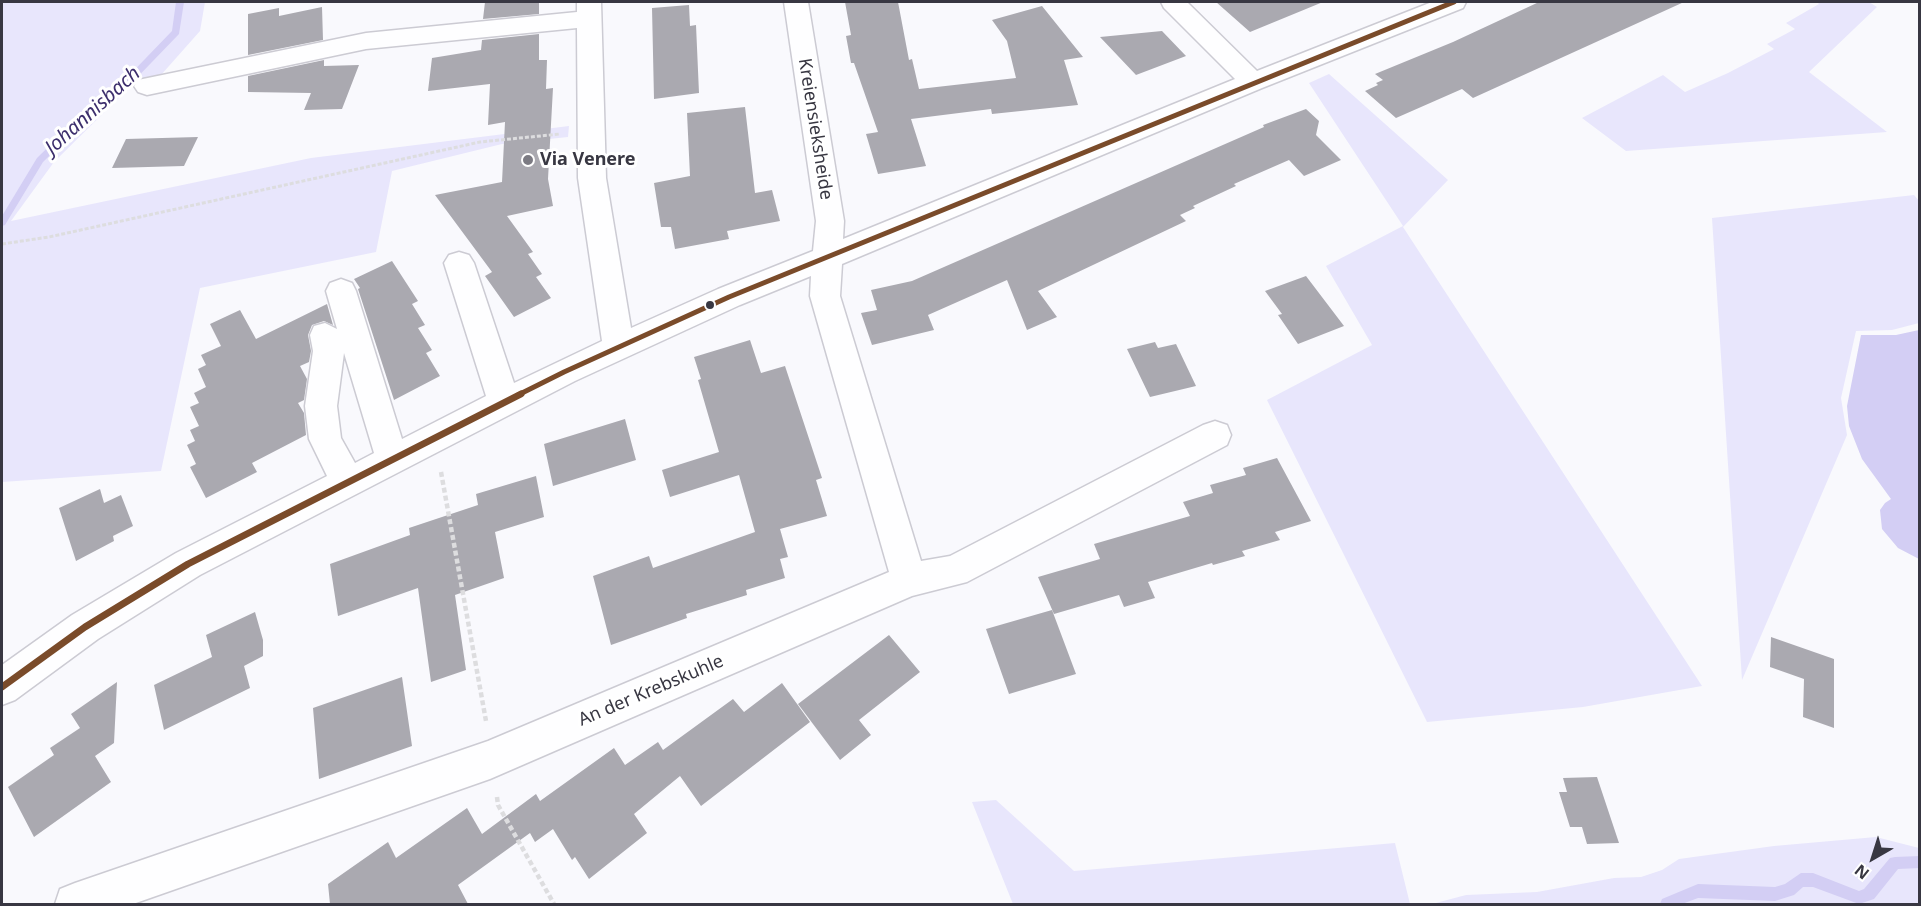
<!DOCTYPE html>
<html>
<head>
<meta charset="utf-8">
<style>
	body { margin:0 }
	#map { position:relative; width:1921px; height:906px; overflow:hidden; background:#f9f9fd; font-family:"Noto Sans",sans-serif }
	canvas { display:block }
	.frame { position:absolute; inset:0; border:3px solid #383742; pointer-events:none }
	.north { position:absolute; left:1843px; top:828px; width:60px; height:60px; -webkit-text-stroke:4px #fff; paint-order:stroke; rotate:219deg; font-size:16px; font-weight:700; line-height:24px; text-align:center; color:#383742 }
	.north::after { content:''; display:block; margin:auto; width:21px; height:27px; background:#383742; clip-path:polygon(50% 0,100% 100%,50% 72%,0 100%) }
</style>
</head>
<body>
<div id="map">
<canvas width="1921" height="906"></canvas>
<div class="frame"></div>
<div class="north">N</div>
</div>
<script>
const context = document.querySelector('canvas').getContext('2d');
context.lineJoin = 'round';
function paint(path, color) { context.fillStyle = color; context.fill(path, 'evenodd'); }
const toPath = rows => new Path2D(rows.map(r => 'M' + r).join(''));
function stroke(path, color, width, dash) { context.strokeStyle = color; context.lineWidth = width; context.lineCap = dash ? 'butt' : 'round'; context.setLineDash(dash || []); context.stroke(path); }
function drawText(font, color, halo, rows, align = 'center') {
  context.font = font + ' "Noto Sans",sans-serif'; context.lineWidth = 6; context.setLineDash([]); context.textBaseline = 'middle'; context.strokeStyle = halo; context.fillStyle = color; for (const [text, x, y, turn = 0] of rows) {
    context.save(); context.translate(x, y); context.rotate((+turn || 0) * Math.PI / 180); context.textAlign = isNaN(turn) ? turn : align; if (halo) context.strokeText(text, 0, 0); context.fillText(text, 0, 0); context.restore();
  }
}
paint(toPath([
	[2,2,205,2,200,31,161,75,138,79,54,162,11,221,311,158,569,126,568,137,502,144,392,171,376,252,200,288,161,471,2,482],
	[1817,2,1869,2,1877,7,1809,72,1887,132,1626,151,1582,118,1663,75,1685,92,1728,73,1774,49,1767,44,1795,29,1786,23,1819,4],
	[1329,74,1448,180,1403,227,1702,686,1583,707,1427,722,1267,400,1372,345,1326,266,1403,226,1309,83],
	[1914,195,1920,202,1919,323,1892,330,1856,331,1841,398,1847,435,1742,680,1712,218],
	[996,800,1074,871,1395,843,1410,904,1013,904,972,802],
	[1876,837,1919,848,1919,904,1432,904,1466,895,1537,892,1614,878,1641,877,1662,870,1679,859,1774,846]
]), '#e8e6fc');
paint(toPath([
	[1919,330,1919,559,1898,548,1882,529,1880,510,1885,503,1891,499,1862,459,1849,426,1847,406,1861,335,1896,335]
]), '#d3cef4');
paint(toPath([
	[176,2,184,2,179,34,124,91,93,113,43,162,5,225,2,226,2,216,37,158,87,109,118,87,172,31,176,2],
	[1920,856,1920,868,1898,869,1874,899,1859,904,1813,887,1803,887,1794,895,1775,901,1698,898,1682,904,1660,904,1662,899,1698,884,1775,887,1785,884,1801,873,1813,873,1859,891,1864,889,1890,858,1895,857,1920,856]
]), '#d3cef4');
paint(toPath([
	[485,2,539,2,539,14,483,19],
	[845,2,898,2,909,60,912,59,919,89,1016,78,1007,41,992,20,1042,6,1083,57,1064,60,1078,105,992,114,991,109,911,119,926,166,878,174,866,134,878,132,854,63,851,63,846,36,851,35],
	[1216,2,1323,2,1250,32],
	[1539,2,1684,2,1473,98,1462,89,1396,118,1365,91,1378,85,1376,83,1383,80,1375,74,1453,42],
	[689,5,690,26,696,25,699,93,654,99,652,8],
	[322,7,323,40,248,55,248,14,279,8,279,16],
	[1162,31,1186,56,1136,75,1100,37],
	[539,34,539,60,547,60,546,89,553,88,548,179,553,206,507,216,533,252,528,254,542,274,536,277,551,298,514,317,485,276,492,272,435,195,502,182,505,122,488,125,490,84,428,91,432,58,481,50,482,40],
	[324,60,324,66,359,65,342,109,304,110,311,93,248,92,248,76],
	[745,107,755,193,772,190,780,221,727,231,729,239,675,249,671,227,661,227,654,183,690,176,687,113],
	[1306,109,1319,121,1316,135,1341,160,1304,176,1289,160,1234,184,1236,186,1193,206,1195,208,1180,215,1186,221,1038,291,1057,317,1027,330,1007,280,928,315,934,330,872,345,861,313,877,310,871,290,912,281,1264,127,1263,125],
	[198,137,184,166,112,168,126,139],
	[392,261,418,301,412,304,425,325,418,328,432,350,426,353,440,376,394,400,358,289,360,288,354,279],
	[1306,276,1344,326,1298,344,1278,315,1282,314,1265,291],
	[327,304,333,325,324,321,312,325,308,335,311,351,309,362,300,366,307,379,304,400,298,403,304,413,306,435,252,463,257,472,206,498,190,467,196,464,187,445,195,441,190,430,199,426,190,407,199,403,194,393,206,387,198,369,206,365,201,355,221,346,210,324,240,310,256,339],
	[750,340,761,373,785,366,822,478,816,480,827,516,780,529,788,557,780,559,785,578,746,590,747,595,686,614,687,618,611,645,593,576,649,556,653,568,755,532,739,475,670,497,662,470,719,452,698,380,701,379,694,357],
	[1155,342,1158,348,1176,344,1196,386,1150,397,1127,349],
	[625,419,636,460,553,486,544,444],
	[1277,458,1311,521,1275,532,1280,540,1242,551,1245,556,1213,565,1212,563,1148,582,1155,598,1124,607,1119,595,1054,614,1038,577,1100,559,1094,544,1190,516,1183,502,1213,493,1210,485,1246,475,1243,468],
	[536,476,544,517,495,532,504,578,455,595,466,670,431,682,418,588,338,616,330,564,410,535,409,528,478,505,476,494],
	[100,489,104,503,121,495,133,526,113,536,114,541,76,561,59,508],
	[1052,610,1076,674,1009,694,986,629],
	[255,612,263,640,263,656,244,666,250,688,164,730,154,685,212,657,206,635],
	[889,635,920,672,859,720,871,735,840,760,798,704],
	[1771,637,1834,659,1834,728,1803,717,1804,679,1770,667],
	[402,677,412,746,319,779,313,708],
	[117,682,114,743,95,756,111,782,34,837,8,787,54,755,50,748,80,728,71,714],
	[782,683,810,722,701,806,680,776,634,814,647,833,589,879,575,857,572,860,553,829,535,842,530,833,458,885,468,904,330,904,328,884,388,842,396,858,467,808,482,834,536,794,540,801,614,748,625,765,658,742,663,750,733,699,744,712],
	[1597,777,1619,843,1587,844,1582,827,1570,827,1559,792,1567,792,1563,778]
]), '#aaa9b0');
const minor = toPath([
	[577,2,601,2,606,178,631,328,718,289,813,251,816,221,784,2,808,2,844,221,843,239,1235,79,1164,8,1161,2,1187,2,1257,71,1432,2,1466,2,1463,8,1262,88,842,264,840,296,921,561,950,556,1203,425,1215,421,1227,425,1231,435,1227,445,967,582,912,596,490,779,133,904,55,904,60,889,75,883,488,741,889,572,810,296,811,276,740,305,575,381,200,575,98,639,15,700,2,705,2,665,72,615,176,553,327,476,309,439,305,406,313,351,310,335,314,326,325,323,337,329,326,291,330,283,341,279,352,283,356,291,402,439,486,396,444,263,449,255,459,252,469,255,474,263,514,383,602,341,578,178,577,28,366,49,147,95,138,92,134,86,138,80,366,33,577,12,577,2],
	[344,353,374,453,355,463,341,438,337,406,344,353]
]);
stroke(minor, '#cccbd3', 3);
stroke(toPath([
	[2,244,49,237,480,142,560,134]
]), '#dddddf', 3, [4, 2]);
stroke(toPath([
	[441,472,486,721],
	[497,797,498,805,554,904]
]), '#dddddf', 4.5, [5, 3]);
paint(minor, '#fefeff');
stroke(toPath([
	[518,395,564,372,729,297,1454,2]
]), '#7a4b2a', 5);
stroke(toPath([
	[2,687,85,627,188,564,521,394]
]), '#7a4b2a', 7);
for (const [x, y, r, color] of [
	[528,160,6,"#7c7b83"],
	[710,305,5,"#383742"]
]) { const dot = new Path2D(); dot.arc(x, y, r, 0, 2 * Math.PI); context.fillStyle = color; context.fill(dot); stroke(dot, '#fff', 2); }
drawText('18px', '#383742', '#fff', [
	["Kreiensieksheide",815,129,81],
	["An der Krebskuhle",651,691,-23]
]);
drawText('bold 18px', '#383742', '#fff', [
	["Via Venere",540,160]
], 'left');
drawText('italic 20px', '#3d2f6d', '#fff', [
	["Johannisbach",93,111,-42]
]);
</script>
</body>
</html>
